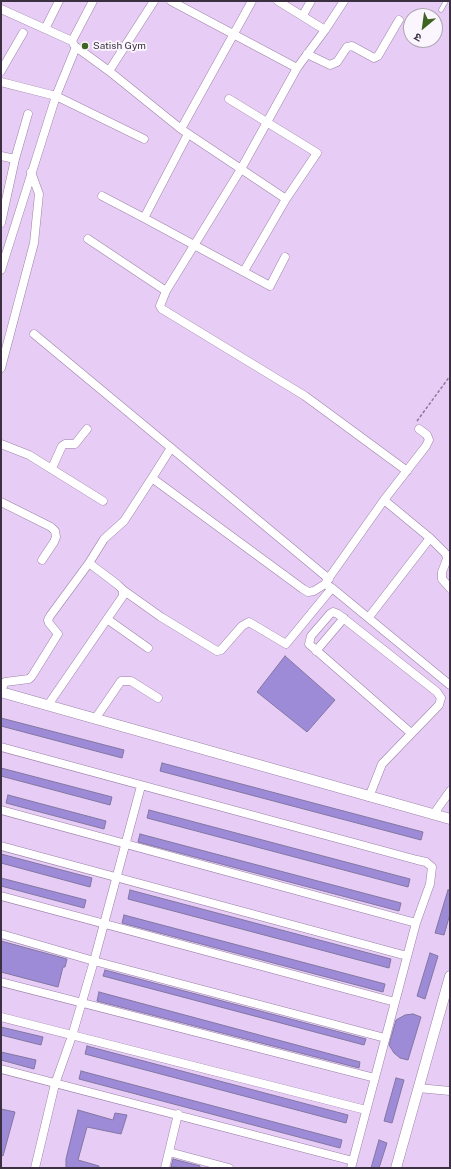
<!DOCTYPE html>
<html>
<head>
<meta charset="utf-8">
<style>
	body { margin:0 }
	#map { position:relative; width:451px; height:1169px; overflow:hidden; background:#e7ccf5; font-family:"Public Sans","Noto Sans Devanagari",sans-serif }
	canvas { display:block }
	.frame { position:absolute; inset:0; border:2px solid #3b3041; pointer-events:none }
	.north { position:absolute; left:403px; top:8px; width:40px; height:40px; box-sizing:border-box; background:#fbf6fe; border:1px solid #aea7b2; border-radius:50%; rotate:209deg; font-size:11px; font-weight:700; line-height:16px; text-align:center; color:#3b3041 }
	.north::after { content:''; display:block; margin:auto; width:14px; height:18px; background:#3d6420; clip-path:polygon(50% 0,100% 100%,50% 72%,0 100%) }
</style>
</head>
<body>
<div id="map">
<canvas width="451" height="1169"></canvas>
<div class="frame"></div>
<div class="north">उ</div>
</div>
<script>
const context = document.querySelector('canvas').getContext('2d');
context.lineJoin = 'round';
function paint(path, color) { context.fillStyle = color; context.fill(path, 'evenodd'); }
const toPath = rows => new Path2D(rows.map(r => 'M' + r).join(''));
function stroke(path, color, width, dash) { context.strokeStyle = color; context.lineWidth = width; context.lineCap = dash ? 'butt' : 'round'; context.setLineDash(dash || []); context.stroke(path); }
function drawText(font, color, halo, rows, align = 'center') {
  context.font = font + ' "Public Sans",sans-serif'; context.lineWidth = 3.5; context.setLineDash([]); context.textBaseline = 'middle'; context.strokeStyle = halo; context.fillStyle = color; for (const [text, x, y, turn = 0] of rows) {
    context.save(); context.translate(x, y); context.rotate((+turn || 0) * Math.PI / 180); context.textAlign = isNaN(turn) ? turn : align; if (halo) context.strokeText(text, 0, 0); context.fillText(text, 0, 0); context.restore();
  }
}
const building = toPath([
	[285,656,335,700,307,732,257,692,285,656],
	[1,718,124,750,122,758,1,726,1,718],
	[162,763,423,832,421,840,160,771,162,763],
	[1,768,112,797,110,805,1,776,1,768],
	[8,795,106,821,104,829,6,803,8,795],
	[149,810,410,879,408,887,147,818,149,810],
	[140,834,401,903,399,911,138,842,140,834],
	[1,854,92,878,90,887,1,863,1,854],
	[1,878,86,900,84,908,1,886,1,878],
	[130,890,391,959,389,968,128,899,130,890],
	[448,890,450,890,450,914,444,935,435,933,448,890],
	[124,915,385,984,383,992,122,923,124,915],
	[1,941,67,959,65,967,63,967,58,987,1,972,1,941],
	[430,953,438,956,425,999,417,996,430,953],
	[105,970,366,1039,364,1045,103,976,105,970],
	[99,992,360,1062,359,1068,97,1001,99,992],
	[413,1014,421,1017,408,1060,400,1058,394,1053,389,1045,396,1020,405,1015,413,1014],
	[1,1027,43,1037,41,1045,1,1035,1,1027],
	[87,1046,348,1115,346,1123,85,1054,87,1046],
	[1,1052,36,1060,34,1069,1,1060,1,1052],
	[81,1071,342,1140,340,1148,79,1079,81,1071],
	[396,1078,404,1080,392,1123,384,1121,396,1078],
	[1,1109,15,1112,3,1156,1,1155,1,1109],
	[78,1110,113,1120,115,1113,127,1115,121,1134,87,1127,78,1160,99,1166,99,1168,66,1168,66,1159,78,1110],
	[379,1140,387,1143,379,1168,371,1168,379,1140],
	[173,1159,200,1166,200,1168,171,1167,173,1159]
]);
paint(building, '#9e8bd7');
stroke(building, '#8177a1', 1);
const service = toPath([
	[441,10,446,1]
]);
const minor = toPath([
	[171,1,297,68],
	[278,1,325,30,297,68,241,169,166,291,160,306,162,309,305,396,407,471],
	[1,9,72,41],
	[303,15,311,1],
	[45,29,59,1],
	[325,30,344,1],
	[74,45,72,41,93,1],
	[307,54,330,65,337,62,347,47,352,46,374,58,378,56,399,20],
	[1,71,23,33],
	[109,71,154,1],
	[1,82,56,96,1,270],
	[229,99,317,153,286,199,244,271],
	[181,129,252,1],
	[144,139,56,96,76,47,109,71,181,129,286,199],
	[1,156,15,159],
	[102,196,144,218,188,134],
	[144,218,270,286,285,257],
	[1,223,15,159,28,114],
	[88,239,166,291],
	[34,334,329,579],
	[1,368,34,243,39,194,31,172],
	[1,444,29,455,103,501],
	[52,468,62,446,65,444,75,444,87,429],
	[152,478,171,448],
	[1,502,51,527,55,531,56,537,54,542,42,560],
	[430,538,446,554,447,559,442,572,442,579,450,588],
	[326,582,384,500,426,446,429,440,427,435,419,429],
	[123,590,161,617,217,651,221,650,242,626,249,622,286,644,332,588],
	[369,617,430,538,384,500],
	[107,619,148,648],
	[316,651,344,618],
	[1,690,5,682,29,679,32,676,58,634,49,623,48,620,50,616,89,563],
	[48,705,123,596,123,590,118,585,89,563,104,539,124,521,152,478,303,589,308,592,314,591,325,584,332,588,450,685],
	[95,719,121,681,131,681,158,698],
	[1,747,417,860,426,862,432,867,430,884,416,923,351,1168],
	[369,797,382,764,439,705,441,698,437,692,338,614,333,612,330,614,311,636,309,644,411,733],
	[1,810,416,923],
	[433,815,450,791],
	[1,846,407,956],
	[1,896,395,1002],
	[1,934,94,961,385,1038],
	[1,982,375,1078],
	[1,1017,366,1110],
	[1,1069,353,1161],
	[418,1088,450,1091],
	[169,1152,229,1168],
	[35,1168,55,1084,72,1036,94,961,141,786],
	[165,1168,178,1114]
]);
const tertiary = toPath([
	[1,692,450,819],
	[396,1168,450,976]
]);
stroke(service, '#9c82a8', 5);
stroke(minor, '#9c82a8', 9);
stroke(tertiary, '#9c82a8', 11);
stroke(toPath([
	[417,421,450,376]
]), '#8c7995', 1.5, [3, 2]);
stroke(service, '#fff', 4);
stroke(minor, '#fff', 8);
stroke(tertiary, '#fff', 10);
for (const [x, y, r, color] of [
	[85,46,4,"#3d6420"]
]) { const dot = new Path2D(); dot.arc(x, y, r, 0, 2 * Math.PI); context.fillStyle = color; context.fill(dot); stroke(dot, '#fbf6fe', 1.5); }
drawText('10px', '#3b3041', '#fbf6fe', [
	["Satish Gym",93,46]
], 'left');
</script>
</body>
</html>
